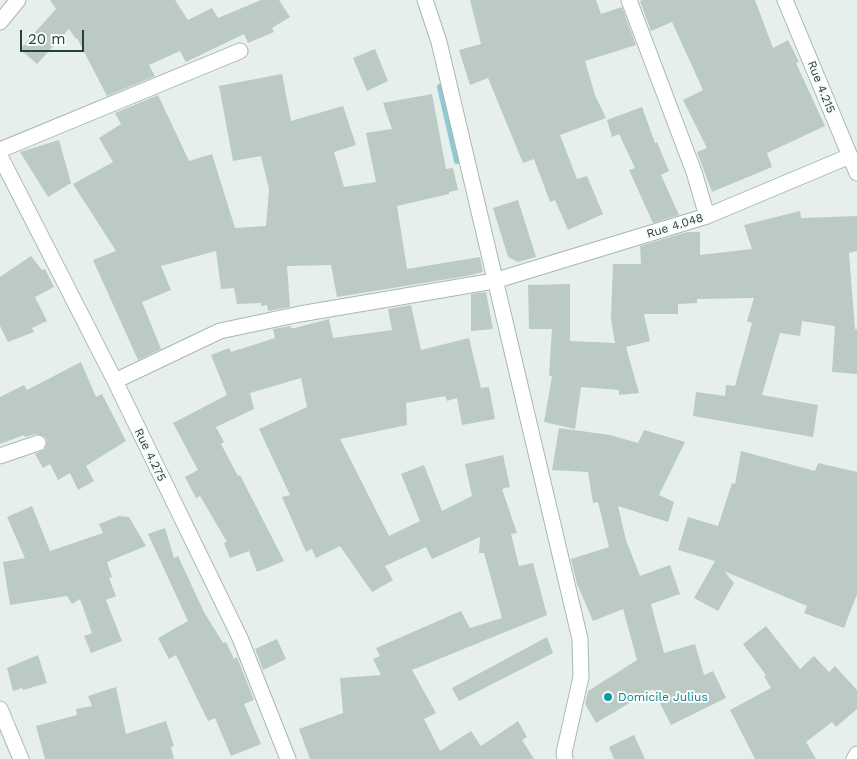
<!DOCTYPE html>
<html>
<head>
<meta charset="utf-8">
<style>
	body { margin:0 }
	#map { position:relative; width:857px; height:759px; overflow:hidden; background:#e6efeb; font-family:"Work Sans",sans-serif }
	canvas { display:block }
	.scale { position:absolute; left:20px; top:30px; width:64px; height:22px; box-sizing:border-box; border:2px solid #24423a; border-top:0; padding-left:6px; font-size:15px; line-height:18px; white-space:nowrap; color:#24423a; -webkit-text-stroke:4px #f7fbf9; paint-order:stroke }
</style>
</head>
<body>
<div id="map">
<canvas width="857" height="759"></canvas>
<div class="scale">20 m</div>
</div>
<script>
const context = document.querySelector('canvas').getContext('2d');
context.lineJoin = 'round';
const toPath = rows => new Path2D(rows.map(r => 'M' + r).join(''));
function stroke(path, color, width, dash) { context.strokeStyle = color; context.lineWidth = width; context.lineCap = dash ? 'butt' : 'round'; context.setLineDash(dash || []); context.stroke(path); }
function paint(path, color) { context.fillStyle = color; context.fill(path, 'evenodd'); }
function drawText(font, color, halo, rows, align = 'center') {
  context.font = font + ' "Work Sans",sans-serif'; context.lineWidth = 4; context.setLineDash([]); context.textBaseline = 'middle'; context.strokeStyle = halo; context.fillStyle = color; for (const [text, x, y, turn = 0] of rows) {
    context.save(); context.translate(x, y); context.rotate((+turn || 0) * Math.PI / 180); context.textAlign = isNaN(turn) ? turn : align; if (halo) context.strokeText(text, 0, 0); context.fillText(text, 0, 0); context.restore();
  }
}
stroke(toPath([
	[440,87,457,161]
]), '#8ec9d4', 6);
paint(toPath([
	[50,0,175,0,188,20,212,8,218,18,261,0,279,0,290,17,272,28,274,32,248,43,244,34,186,62,180,51,149,65,155,76,107,96,77,38,76,39,69,29,37,64,20,49,56,9],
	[470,0,596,0,601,14,622,7,636,45,585,61,595,95,606,118,560,135,577,179,587,176,603,214,568,230,555,200,550,202,534,159,523,163,488,78,470,85,459,50,481,44],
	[643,0,755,0,773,48,788,40,799,62,796,63,825,126,767,153,772,167,712,192,697,152,707,148,683,100,703,90,672,22,651,31,640,1],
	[375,49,388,81,367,91,353,58],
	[282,74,291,121,343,106,356,145,334,152,344,187,376,182,366,133,392,129,383,103,432,94,446,169,453,168,458,190,449,192,449,194,397,206,407,269,480,257,483,272,467,276,337,297,331,265,287,266,290,307,268,311,267,305,261,306,261,303,237,304,234,288,221,289,216,251,161,266,171,290,142,302,161,349,138,360,93,260,116,251,73,184,113,162,99,138,121,124,115,113,158,95,189,161,212,154,235,228,266,226,269,189,261,156,233,161,219,86],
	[642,107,655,143,657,142,669,171,661,175,679,215,653,223,629,170,635,168,619,134,612,137,607,120],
	[59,140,71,183,48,197,20,152],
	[518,200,536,257,518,262,508,257,493,208],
	[800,211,801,218,857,216,857,251,849,253,855,329,857,329,857,374,832,372,835,326,802,321,800,336,780,333,762,395,818,405,813,437,693,416,696,392,725,396,726,385,735,386,752,323,747,321,754,298,697,299,697,303,678,304,678,314,644,314,650,341,626,347,639,393,619,395,619,390,581,387,575,429,544,422,552,376,549,376,552,329,529,329,528,285,570,284,570,341,615,343,611,319,613,264,641,264,640,246,687,232,700,232,700,255,752,249,744,225],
	[31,256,42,270,45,269,54,287,35,297,47,321,32,328,34,332,8,342,0,326,0,277],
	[486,292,493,329,471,331,471,294],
	[411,305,421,350,469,338,481,388,489,387,495,419,462,425,457,398,447,401,445,396,406,403,407,425,340,439,389,536,420,521,401,474,424,465,442,511,472,496,465,464,503,455,510,487,502,489,517,533,511,534,519,566,533,563,547,615,412,670,436,713,424,719,440,751,471,731,481,746,518,721,527,737,522,740,534,759,310,759,299,729,343,713,340,678,381,675,373,659,380,656,376,648,461,611,470,628,502,618,484,553,479,553,480,537,432,559,426,547,385,566,393,580,372,592,340,546,316,558,312,549,306,552,282,497,290,495,259,429,307,407,301,378,250,393,254,409,216,427,224,442,221,444,238,476,240,475,284,561,257,572,249,551,230,558,224,543,227,542,200,496,196,498,185,477,198,470,173,423,227,395,211,355,229,348,231,352,275,338,273,329,291,326,291,328,295,328,329,319,333,338,392,330,388,309],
	[81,362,96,397,102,394,126,441,86,466,94,481,78,490,70,473,58,480,50,464,43,468,35,454,45,449,47,440,44,436,35,434,25,437,24,435,0,444,0,397,24,385,27,390],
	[559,428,610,435,638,443,644,430,685,442,659,495,674,502,668,522,618,506,626,540,640,576,670,565,680,594,651,604,664,653,695,644,704,675,713,671,726,698,671,725,653,689,596,723,585,704,588,691,637,660,623,609,593,621,577,584,571,559,609,547,598,502,593,503,588,472,552,470],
	[741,451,815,471,818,463,857,472,857,594,844,628,804,613,807,606,724,571,734,583,718,611,694,598,715,561,678,550,688,517,718,526,732,483,735,484],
	[32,506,50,551,103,533,99,524,119,516,129,517,146,546,107,562,112,577,109,578,116,596,106,600,122,641,91,653,84,636,92,633,80,599,72,604,67,596,10,605,3,562,25,558,7,517],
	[165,528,174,558,178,556,204,612,223,643,226,642,234,659,237,657,254,700,244,704,261,744,231,756,215,718,208,721,176,655,169,659,158,638,188,621,148,534],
	[766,626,800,669,814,656,829,672,835,666,857,690,857,709,836,727,832,722,806,742,816,759,755,759,730,710,771,688,764,676,766,675,743,644],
	[547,637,553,653,459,701,452,688],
	[277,639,286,659,263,670,255,649],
	[38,655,47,683,23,690,22,688,13,691,7,668],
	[116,687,126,734,166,721,174,746,171,747,174,759,45,759,36,726,77,715,76,709,92,706,88,696],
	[634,735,645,759,614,759,609,747]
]), '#bbcac4');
const minor = toPath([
	[425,0,439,42,580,639,581,677,564,753,565,759],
	[629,0,694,172,707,216],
	[785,0,857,173],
	[0,22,18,0],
	[0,150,240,51],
	[0,156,115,381,240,638,288,759],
	[115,381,220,331,300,314,494,281,707,216,850,156],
	[0,456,38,443],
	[0,709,21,759],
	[854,759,857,754]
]);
stroke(minor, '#a8b8b2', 17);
stroke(minor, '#fff', 15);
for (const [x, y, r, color] of [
	[608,697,5,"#0f9aa8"]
]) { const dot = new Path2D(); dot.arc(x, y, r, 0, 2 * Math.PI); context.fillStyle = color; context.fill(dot); stroke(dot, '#f7fbf9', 2); }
drawText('12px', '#24423a', '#f7fbf9', [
	["Rue 4.215",821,87,68],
	["Rue 4.048",675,226,-17],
	["Rue 4.275",150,455,64]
]);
drawText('12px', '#0d838f', '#f7fbf9', [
	["Domicile Julius",618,697]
], 'left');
</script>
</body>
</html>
